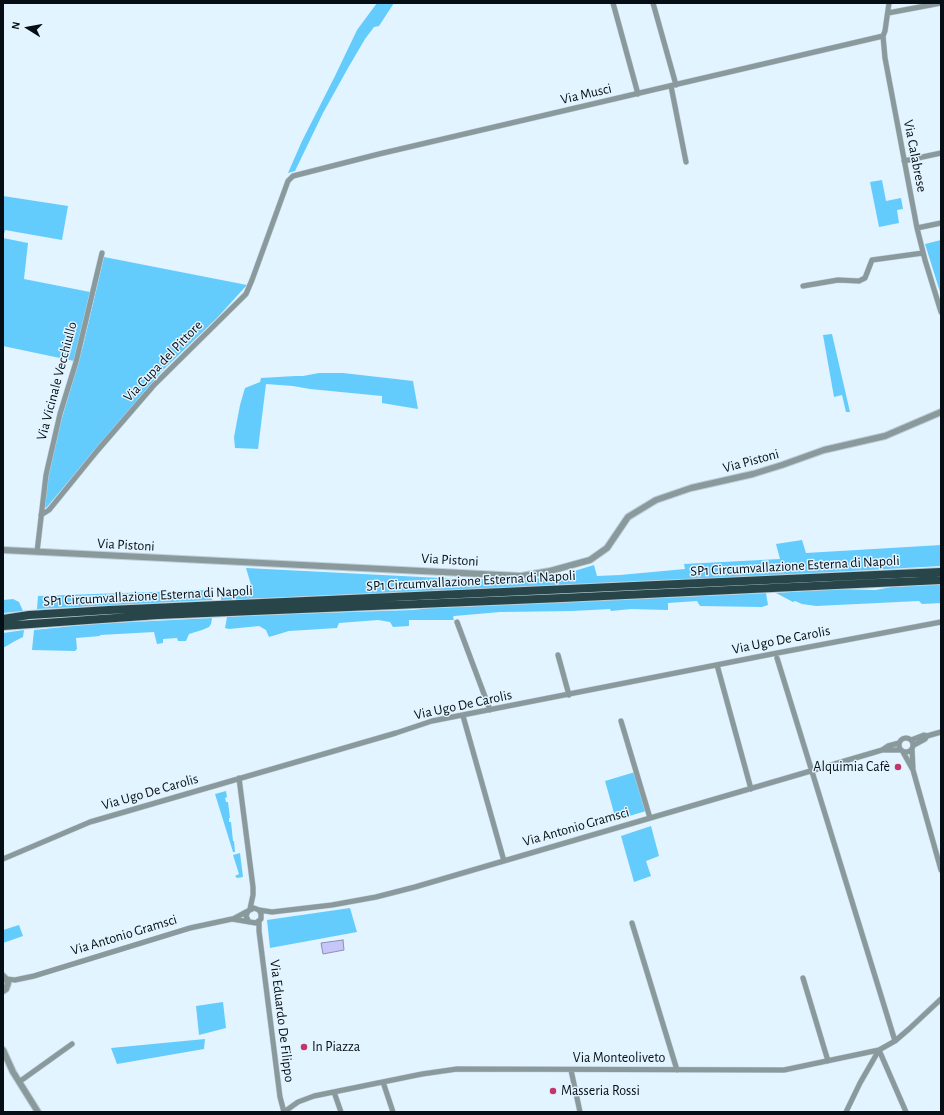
<!DOCTYPE html>
<html>
<head>
<meta charset="utf-8">
<style>
	body { margin:0 }
	#map { position:relative; width:944px; height:1115px; overflow:hidden; background:#e2f4ff; font-family:"Alegreya Sans",sans-serif }
	canvas { display:block }
	.frame { position:absolute; inset:0; border:4px solid #050e14; pointer-events:none }
	.north { position:absolute; left:8px; top:8px; width:40px; height:40px; -webkit-text-stroke:3px #e2f4ff; paint-order:stroke; rotate:281deg; font-size:11px; font-weight:700; line-height:16px; text-align:center; color:#050e14 }
	.north::after { content:''; display:block; margin:auto; width:14px; height:18px; background:#050e14; clip-path:polygon(50% 0,100% 100%,50% 72%,0 100%) }
</style>
</head>
<body>
<div id="map">
<canvas width="944" height="1115"></canvas>
<div class="frame"></div>
<div class="north">N</div>
</div>
<script>
const context = document.querySelector('canvas').getContext('2d');
context.lineJoin = 'round';
function paint(path, color) { context.fillStyle = color; context.fill(path, 'evenodd'); }
const toPath = rows => new Path2D(rows.map(r => 'M' + r).join(''));
function stroke(path, color, width, dash) { context.strokeStyle = color; context.lineWidth = width; context.lineCap = dash ? 'butt' : 'round'; context.setLineDash(dash || []); context.stroke(path); }
function drawText(font, color, halo, rows, align = 'center') {
  context.font = font + ' "Alegreya Sans",sans-serif'; context.lineWidth = 3; context.setLineDash([]); context.textBaseline = 'middle'; context.strokeStyle = halo; context.fillStyle = color; for (const [text, x, y, turn = 0] of rows) {
    context.save(); context.translate(x, y); context.rotate((+turn || 0) * Math.PI / 180); context.textAlign = isNaN(turn) ? turn : align; if (halo) context.strokeText(text, 0, 0); context.fillText(text, 0, 0); context.restore();
  }
}
paint(toPath([
	[377,3,394,3,379,26,374,27,365,39,348,68,323,113,295,171,288,173,302,141,335,76,357,30],
	[882,180,886,201,901,198,903,209,897,210,899,223,879,227,870,182],
	[3,196,68,206,62,240,5,230,3,238,28,243,24,279,90,292,74,361,3,346],
	[941,240,941,295,925,244],
	[104,257,247,285,217,318,162,371,46,508,45,507,46,488,55,442,83,346],
	[832,334,850,412,846,412,842,395,834,397,823,335],
	[319,373,343,373,413,381,418,409,382,403,382,396,310,389,293,386,266,384,258,449,235,448,234,437,240,405,245,388,260,382,261,378,295,376,303,376],
	[802,540,806,553,941,545,941,566,689,580,221,600,221,590,252,588,246,568,460,579,521,579,544,578,561,575,594,565,597,576,620,575,685,569,684,564,780,559,776,544],
	[941,584,941,603,922,604,919,601,816,606,802,604,795,601,793,602,776,593,835,589,875,590,892,587],
	[207,590,213,591,212,600,37,609,38,596],
	[766,593,768,605,762,607,700,606,697,601,668,603,668,610,631,609,611,611,610,609,572,611,500,612,454,616,453,617,454,620,409,620,409,626,393,627,390,622,378,620,339,623,337,628,289,631,269,637,266,630,259,626,229,629,225,628,227,617,258,615,413,610,431,608],
	[13,599,19,602,23,611,3,613,3,600],
	[212,618,211,624,209,627,202,630,189,634,186,641,178,641,177,638,163,639,163,643,157,644,154,632,100,635,100,636,76,638,77,649,75,651,32,650,34,630,93,624],
	[24,630,23,637,15,641,3,648,3,633],
	[635,772,646,811,616,820,605,781],
	[226,791,227,797,225,798,226,802,228,802,230,818,229,818,229,822,231,822,233,841,234,841,235,852,233,852,215,794],
	[651,826,659,856,646,861,651,876,634,882,621,836],
	[240,853,243,877,237,878,235,876,239,874,233,855],
	[350,908,357,932,270,948,267,920],
	[19,925,23,936,3,943,3,930],
	[223,1002,226,1028,199,1035,196,1006],
	[205,1039,204,1049,117,1064,111,1048]
]), '#64cbfd');
const water = toPath([
	[343,940,344,950,323,954,321,943,343,940]
]);
paint(water, '#c6c6fb');
stroke(water, '#8c8fb6', 1);
const minor = toPath([
	[613,3,638,94],
	[653,3,676,85],
	[889,3,885,31,883,36,885,58,917,228,925,260,941,312],
	[888,13,941,3],
	[671,86,686,162],
	[904,161,941,153],
	[917,228,941,223],
	[803,286,838,280,859,281,865,278,872,260,923,253],
	[41,515,49,510,97,451,154,385,246,294,252,280,288,181,293,176,379,154,883,36],
	[37,552,46,475,60,414,76,362,102,253],
	[457,622,490,710],
	[558,655,569,695],
	[777,658,895,1041],
	[717,665,751,789],
	[463,716,504,861],
	[621,721,650,818],
	'899 745a7 7 0 1 1 14 0a7 7 0 1 1-14 0Z',
	[911,740,924,735,927,736,941,732],
	[914,745,925,739,927,736],
	[912,749,913,770,941,870],
	[882,750,901,750],
	[903,752,913,770],
	[239,778,253,887,253,895,250,909],
	[3,859,90,822,396,733,432,721,772,654,941,622],
	[259,910,272,912,332,905,376,897,415,887,872,753,882,750,888,746,899,743],
	[233,919,248,911],
	[259,922,259,931,280,1097,284,1112],
	[632,923,677,1070],
	[803,978,828,1061],
	[6,979,15,980,34,976,190,928,232,919,256,923,261,919,261,914,259,910,254,908,248,911,246,916,249,922],
	[879,1050,906,1112],
	[571,1070,580,1112],
	[19,1082,72,1044],
	[383,1082,393,1112],
	[334,1092,341,1112],
	[284,1112,298,1102,314,1096,422,1074,457,1069,784,1070,879,1050,895,1041,909,1029,941,999],
	[846,1112,860,1083,879,1050]
]);
const tertiary = toPath([
	[3,550,521,576,550,571,590,560,607,548,628,517,656,500,691,488,753,474,782,465,824,450,885,436,941,412],
	[3,976,6,979,8,983,6,989,3,991],
	[3,1050,13,1072,38,1112]
]);
const trunk = toPath([
	[3,619,29,615,109,610,941,572],
	[3,626,158,615,562,598,941,580]
]);
stroke(minor, '#bfcfd9', 6);
stroke(tertiary, '#bfcfd9', 8);
stroke(trunk, '#bfcfd9', 10);
stroke(minor, '#8a999b', 5);
stroke(tertiary, '#8a999b', 6);
stroke(trunk, '#28464a', 8);
for (const [x, y, r, color] of [
	[898,767,4,"#c2366b"],
	[304,1047,4,"#c2366b"],
	[553,1091,4,"#c2366b"]
]) { const dot = new Path2D(); dot.arc(x, y, r, 0, 2 * Math.PI); context.fillStyle = color; context.fill(dot); stroke(dot, '#e2f4ff', 1.5); }
drawText('14px', '#050e14', '#e2f4ff', [
	["Via Musci",586,94,-13],
	["Via Calabrese",915,156,79],
	["Via Cupa del Pittore",163,361,-46],
	["Via Vicinale Vecchiullo",57,381,-75],
	["Via Pistoni",751,461,-15],
	["Via Pistoni",126,545,3],
	["Via Pistoni",450,560,3],
	["SP1 Circumvallazione Esterna di Napoli",795,566,-3],
	["SP1 Circumvallazione Esterna di Napoli",471,581,-3],
	["SP1 Circumvallazione Esterna di Napoli",148,596,-3],
	["Via Ugo De Carolis",781,640,-11],
	["Via Ugo De Carolis",463,705,-12],
	["Via Ugo De Carolis",150,792,-16],
	["Via Antonio Gramsci",576,827,-16],
	["Via Antonio Gramsci",124,935,-17],
	["Via Eduardo De Filippo",282,1021,83],
	["Via Monteoliveto",619,1058]
]);
drawText('14px', '#050e14', '#e2f4ff', [
	["Alquimia Cafè",890,767,"right"],
	["In Piazza",312,1047],
	["Masseria Rossi",561,1091]
], 'left');
</script>
</body>
</html>
